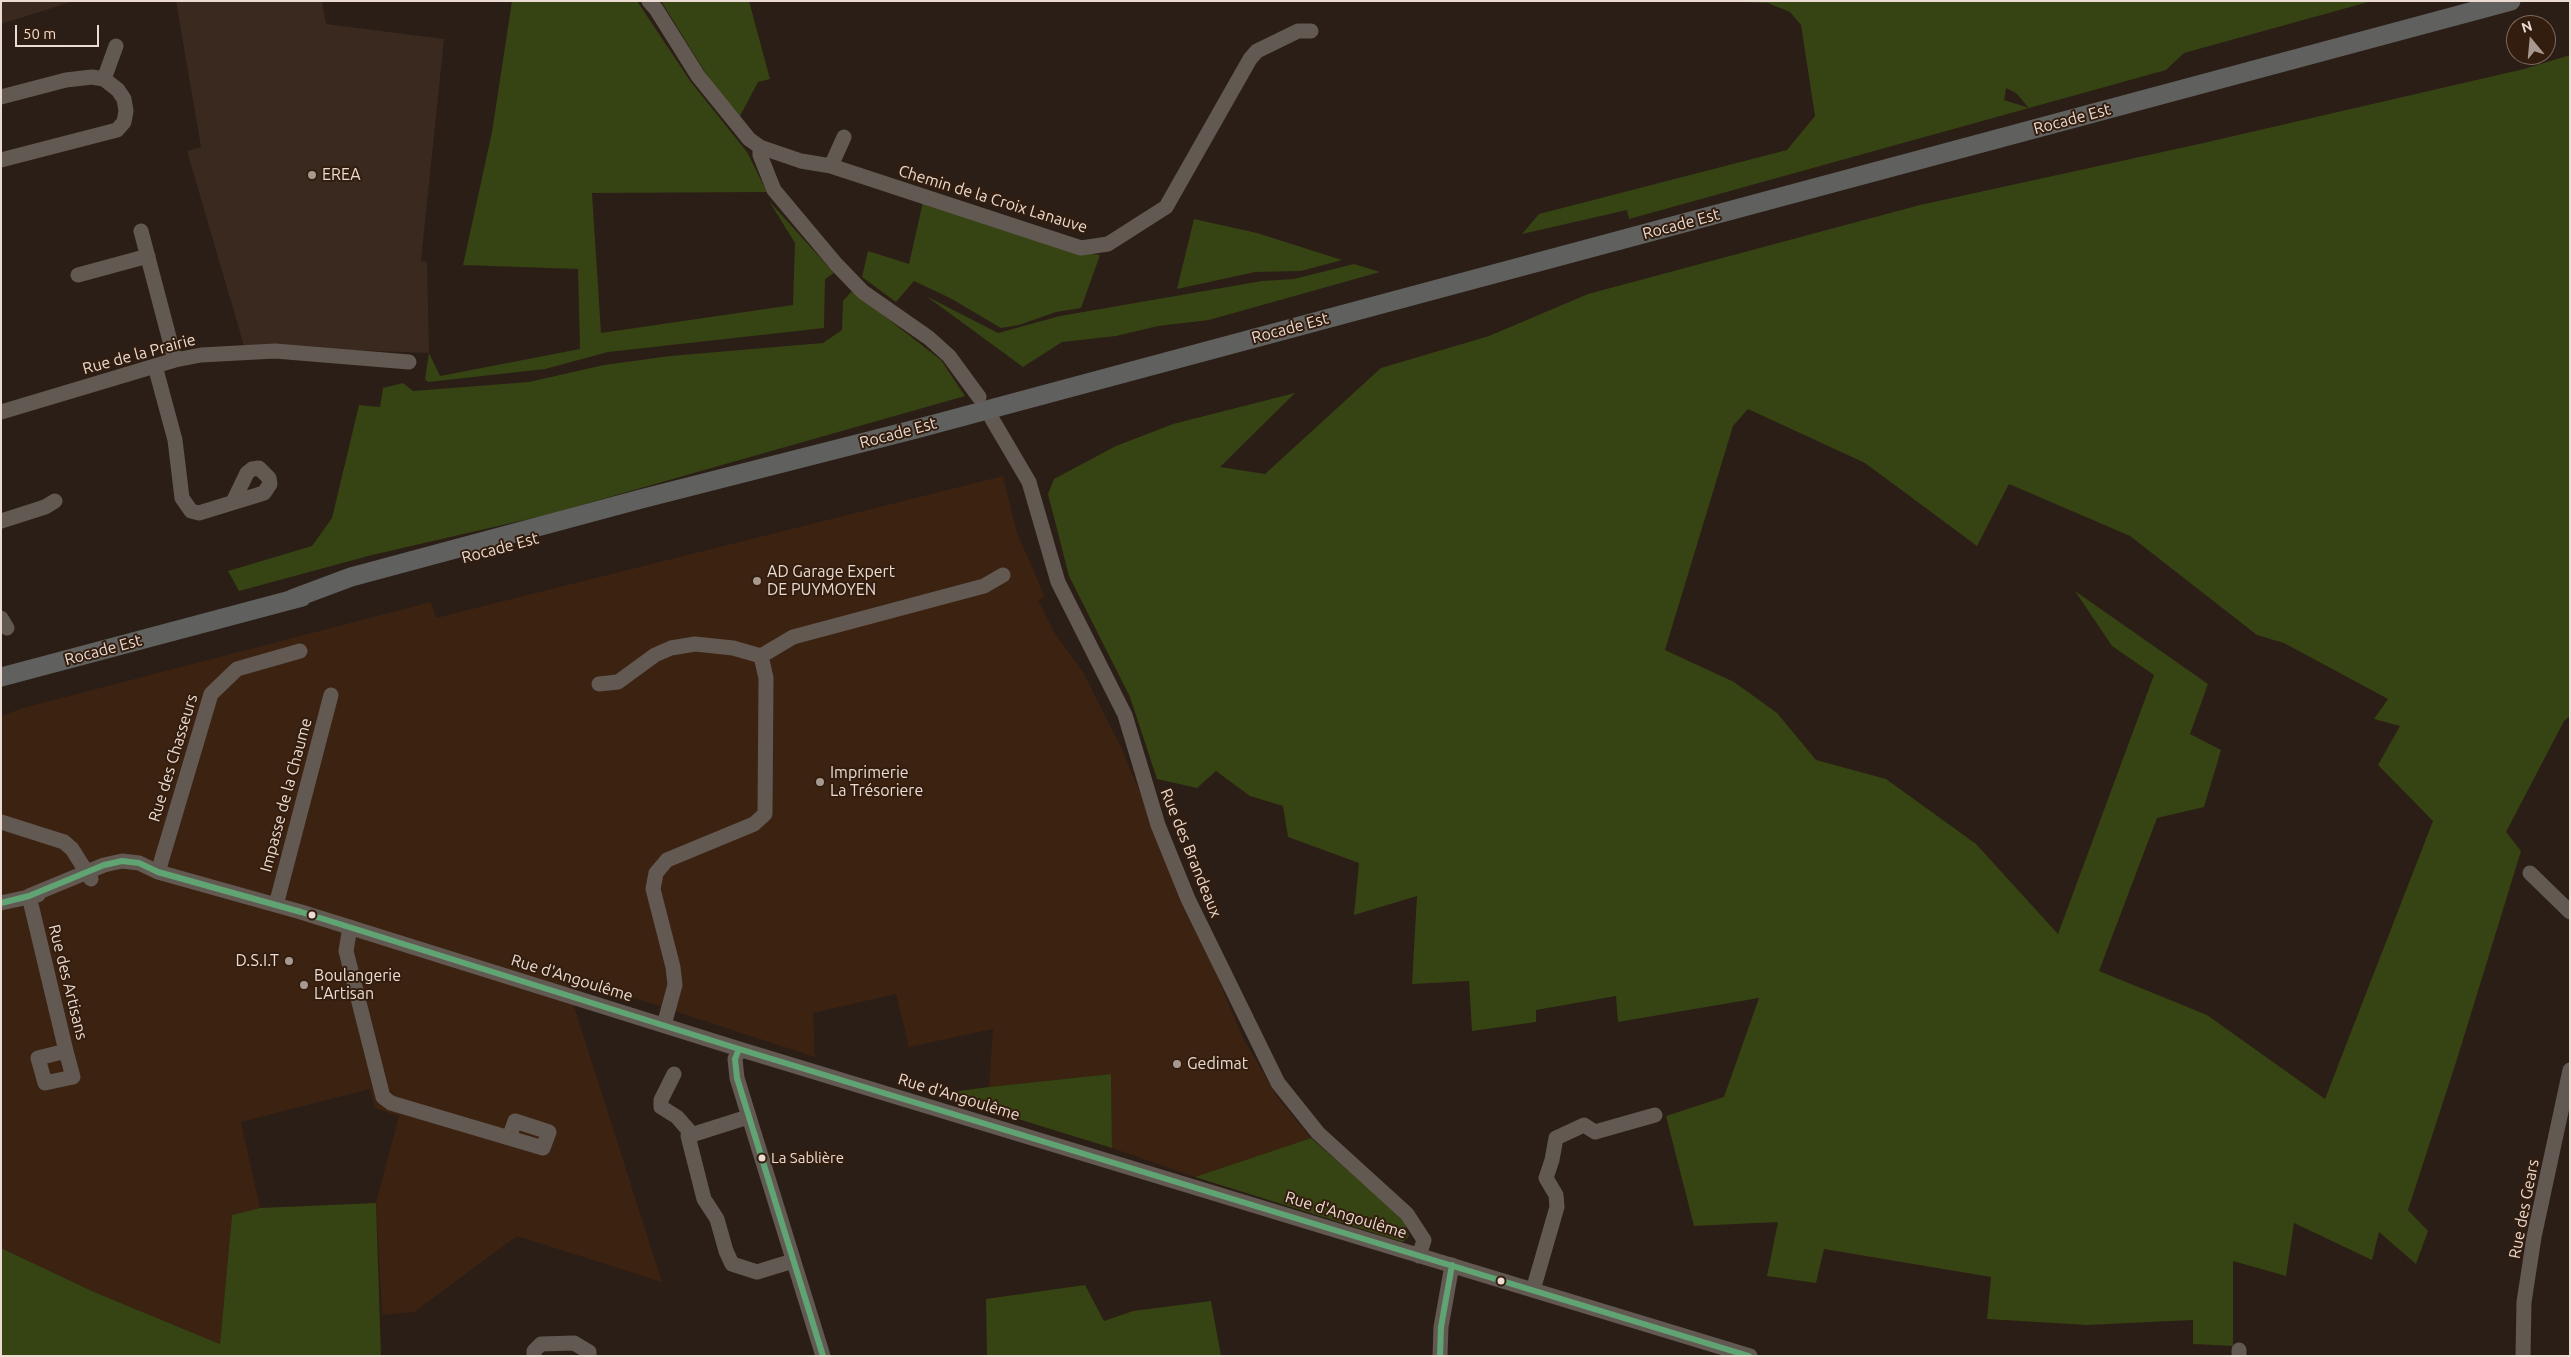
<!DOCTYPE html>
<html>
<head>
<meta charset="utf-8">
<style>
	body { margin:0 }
	#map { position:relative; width:2571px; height:1357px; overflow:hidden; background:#2b1e16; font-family:Ubuntu,sans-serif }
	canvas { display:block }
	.frame { position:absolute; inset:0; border:2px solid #ebdbd2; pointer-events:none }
	.north { position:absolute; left:2506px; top:15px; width:50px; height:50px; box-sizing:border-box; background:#331d0e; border:1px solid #7d695c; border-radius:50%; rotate:343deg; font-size:14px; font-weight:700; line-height:20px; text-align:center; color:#ebdbd2 }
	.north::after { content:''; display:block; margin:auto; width:18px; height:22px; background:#a89990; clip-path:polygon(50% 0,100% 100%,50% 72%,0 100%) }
	.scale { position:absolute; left:15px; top:25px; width:84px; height:22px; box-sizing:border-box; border:2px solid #ebdbd2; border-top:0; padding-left:6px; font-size:15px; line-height:18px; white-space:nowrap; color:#ebdbd2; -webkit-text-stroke:4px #331d0e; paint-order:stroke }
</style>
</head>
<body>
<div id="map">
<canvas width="2571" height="1357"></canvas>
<div class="frame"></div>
<div class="north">N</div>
<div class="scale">50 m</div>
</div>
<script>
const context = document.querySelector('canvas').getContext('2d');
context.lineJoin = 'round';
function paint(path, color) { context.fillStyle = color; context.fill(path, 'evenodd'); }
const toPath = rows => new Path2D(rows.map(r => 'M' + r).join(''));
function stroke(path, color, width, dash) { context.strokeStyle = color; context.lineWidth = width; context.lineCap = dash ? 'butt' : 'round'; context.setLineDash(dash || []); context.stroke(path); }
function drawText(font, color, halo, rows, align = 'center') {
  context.font = font + ' Ubuntu,sans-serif'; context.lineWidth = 4; context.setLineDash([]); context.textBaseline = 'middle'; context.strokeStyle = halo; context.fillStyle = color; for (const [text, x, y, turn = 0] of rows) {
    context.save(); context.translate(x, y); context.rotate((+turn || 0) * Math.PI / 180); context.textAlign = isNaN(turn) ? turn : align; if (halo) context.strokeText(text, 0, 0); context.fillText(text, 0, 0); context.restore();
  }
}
paint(toPath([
	[1003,476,1017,533,1045,597,1038,600,1054,632,1084,674,1121,747,1243,1038,1278,1098,1311,1138,1195,1177,1112,1148,1111,1074,989,1087,993,1029,909,1047,896,994,813,1013,815,1057,564,975,662,1282,517,1236,414,1312,382,1315,376,1203,399,1116,375,1108,370,1089,241,1122,260,1208,232,1215,220,1344,94,1292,1,1248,1,716,23,708,431,602,436,618]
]), '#3c2211');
paint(toPath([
	[1,1,74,1,1,24],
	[176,1,322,1,326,24,444,39,421,261,427,262,429,353,244,346,187,151,201,147]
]), '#39291f');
paint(toPath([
	[512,1,637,1,691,82,747,152,767,192,592,193,601,333,793,305,795,243,769,201,834,273,825,279,824,328,608,352,545,369,428,382,425,379,429,353,440,376,580,349,578,269,463,265,492,132],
	[661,1,749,1,770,79,758,82,740,116,713,85],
	[1723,1,2372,1,2184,53,2166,70,1629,219,1627,210,1522,234,1539,214,1787,150,1815,116,1801,25,1790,12,1768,3],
	[2006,88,2016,93,2029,108,2004,100],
	[2570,55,2570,716,2564,721,2506,832,2521,851,2458,1056,2408,1210,2428,1231,2416,1264,2379,1232,2372,1260,2294,1223,2286,1276,2233,1261,2233,1346,2193,1344,2193,1320,2087,1325,1987,1319,1991,1277,1824,1249,1816,1283,1767,1276,1778,1222,1694,1226,1666,1116,1724,1097,1759,998,1618,1022,1616,996,1536,1010,1536,1022,1472,1031,1469,981,1412,984,1417,896,1354,915,1359,863,1288,837,1283,806,1250,796,1216,771,1197,788,1157,779,1130,697,1069,576,1048,494,1054,479,1116,446,1173,424,1295,393,1220,467,1265,474,1381,368,1489,336,1588,294,1920,205,2199,144,2524,69],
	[1748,409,1865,463,1977,546,2009,484,2130,536,2257,635,2284,643,2388,699,2374,719,2400,726,2378,765,2433,821,2325,1099,2207,1015,2099,971,2157,818,2204,807,2221,750,2190,734,2208,684,2075,591,2112,646,2154,675,2058,934,1976,844,1886,779,1816,760,1777,713,1734,682,1665,650,1733,426],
	[923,202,1075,252,1100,255,1081,308,1056,312,1019,325,1001,328,950,298,914,281,896,302,862,277,868,251,909,264],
	[1194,219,1257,233,1342,260,1301,271,1255,272,1177,289],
	[1354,264,1380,272,1209,320,1158,326,1116,336,1062,342,1023,367,926,296,998,333,1060,316,1262,281,1294,279],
	[852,291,941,360,965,396,546,515,372,555,239,591,228,571,312,546,332,518,359,405,380,407,383,388,403,383,413,391,529,382,604,365,670,356,823,343,842,330,843,301],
	[1111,1074,1112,1148,937,1094,989,1087],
	[1311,1138,1403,1218,1409,1236,1403,1242,1195,1177],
	[376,1203,381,1356,1,1356,1,1248,94,1292,220,1344,232,1215,260,1208],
	[1085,1285,1104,1321,1133,1311,1211,1301,1221,1356,987,1356,986,1299]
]), '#364313');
stroke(toPath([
	[649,1,656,9,698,76,749,139,760,147,801,161,831,166,1081,248,1108,244,1166,207,1250,59,1257,51,1298,31,1311,31],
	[104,79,116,46],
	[1,97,66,80,92,77,104,79,118,90,124,99,126,111,124,122,117,130,1,160],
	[760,147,760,155,774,190,836,264,863,292,929,338,949,356,979,397],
	[831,166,844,137],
	[141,231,175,360],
	[78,275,148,256],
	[155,366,175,440,182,498,191,511,199,513,264,493,270,484,269,478,259,468,252,469,247,473,233,502],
	[1,412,175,360,201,355,275,351,409,362],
	[992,419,1029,482,1058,582,1125,715,1158,825,1188,899,1278,1083,1318,1133,1407,1214,1424,1240,1419,1256],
	[1,521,45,507,55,501],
	[1,618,7,628],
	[599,684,618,682,655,655,671,648,695,644,733,648,761,656,793,637,984,586,1003,575],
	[1,822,64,842,72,849,91,879],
	[158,872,211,694,237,669,300,651],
	[2530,873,2570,912],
	[29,896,104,865,122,861,139,863,158,872,301,912,739,1049,1750,1356],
	[29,896,66,1051,73,1077,45,1083,38,1058,66,1051],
	[1,903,38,895],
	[276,905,331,695],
	[350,927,346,951,383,1097,391,1103,543,1148,549,1132,515,1121,509,1138],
	[664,1025,675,985,673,967,653,889,656,873,667,860,754,824,765,814,766,678,761,656],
	[739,1049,735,1059,737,1078,823,1356],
	[674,1074,661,1100,661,1107,677,1117,691,1133],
	[748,1117,688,1136,704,1199,717,1219,726,1251,732,1264,757,1272,793,1261],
	[1533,1290,1557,1207,1556,1195,1546,1178,1552,1160,1556,1138,1584,1125,1595,1132,1655,1115],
	[534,1356,534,1351,541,1344,574,1343,589,1352,589,1356],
	[1440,1356,1441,1327,1452,1265],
	[2239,1356,2239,1350],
	[2523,1356,2524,1302,2534,1237,2570,1070]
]), '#625952', 15);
stroke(toPath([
	[292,599,351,577,641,499,916,429,2511,1],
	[1,677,302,597]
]), '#60615f', 19);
stroke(toPath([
	[1,903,29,896,104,865,122,861,139,863,158,872,301,912,739,1049,1749,1356],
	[739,1049,735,1059,737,1078,823,1356],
	[1440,1356,1441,1327,1452,1265]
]), '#60a473', 6);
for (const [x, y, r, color] of [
	[312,175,5,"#a89990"],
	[757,581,5,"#a89990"],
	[820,782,5,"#a89990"],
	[312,915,4.5,"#ebdbd2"],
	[289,961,5,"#a89990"],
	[304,985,5,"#a89990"],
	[1177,1064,5,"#a89990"],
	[762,1158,4.5,"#ebdbd2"],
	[1501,1281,4.5,"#ebdbd2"]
]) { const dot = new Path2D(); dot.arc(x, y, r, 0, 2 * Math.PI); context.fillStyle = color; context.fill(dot); stroke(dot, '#331d0e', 2); }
drawText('15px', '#ebdbd2', '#331d0e', [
	["La Sablière",771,1158]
], 'left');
drawText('16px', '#ebdbd2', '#331d0e', [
	["Rocade Est",2072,119,-15],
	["Chemin de la Croix Lanauve",993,199,17],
	["Rocade Est",1681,224,-15],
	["Rocade Est",1290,328,-15],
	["Rue de la Prairie",139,354,-15],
	["Rocade Est",898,433,-15],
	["Rocade Est",500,548,-15],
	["Rocade Est",103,650,-15],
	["Rue des Chasseurs",173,758,-73],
	["Impasse de la Chaume",286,795,-75],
	["Rue des Brandeaux",1191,853,68],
	["Rue d'Angoulême",572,978,17],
	["Rue des Artisans",68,982,76],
	["Rue d'Angoulême",959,1097,17],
	["Rue des Gears",2524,1209,-79],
	["Rue d'Angoulême",1346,1215,17]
]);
drawText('16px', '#ebdbd2', '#331d0e', [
	["EREA",322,175],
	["AD Garage Expert",767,572],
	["DE PUYMOYEN",767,590],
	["Imprimerie",830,773],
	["La Trésoriere",830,791],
	["D.S.I.T",279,961,"right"],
	["Boulangerie",314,976],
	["L'Artisan",314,994],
	["Gedimat",1187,1064]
], 'left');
</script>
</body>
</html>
